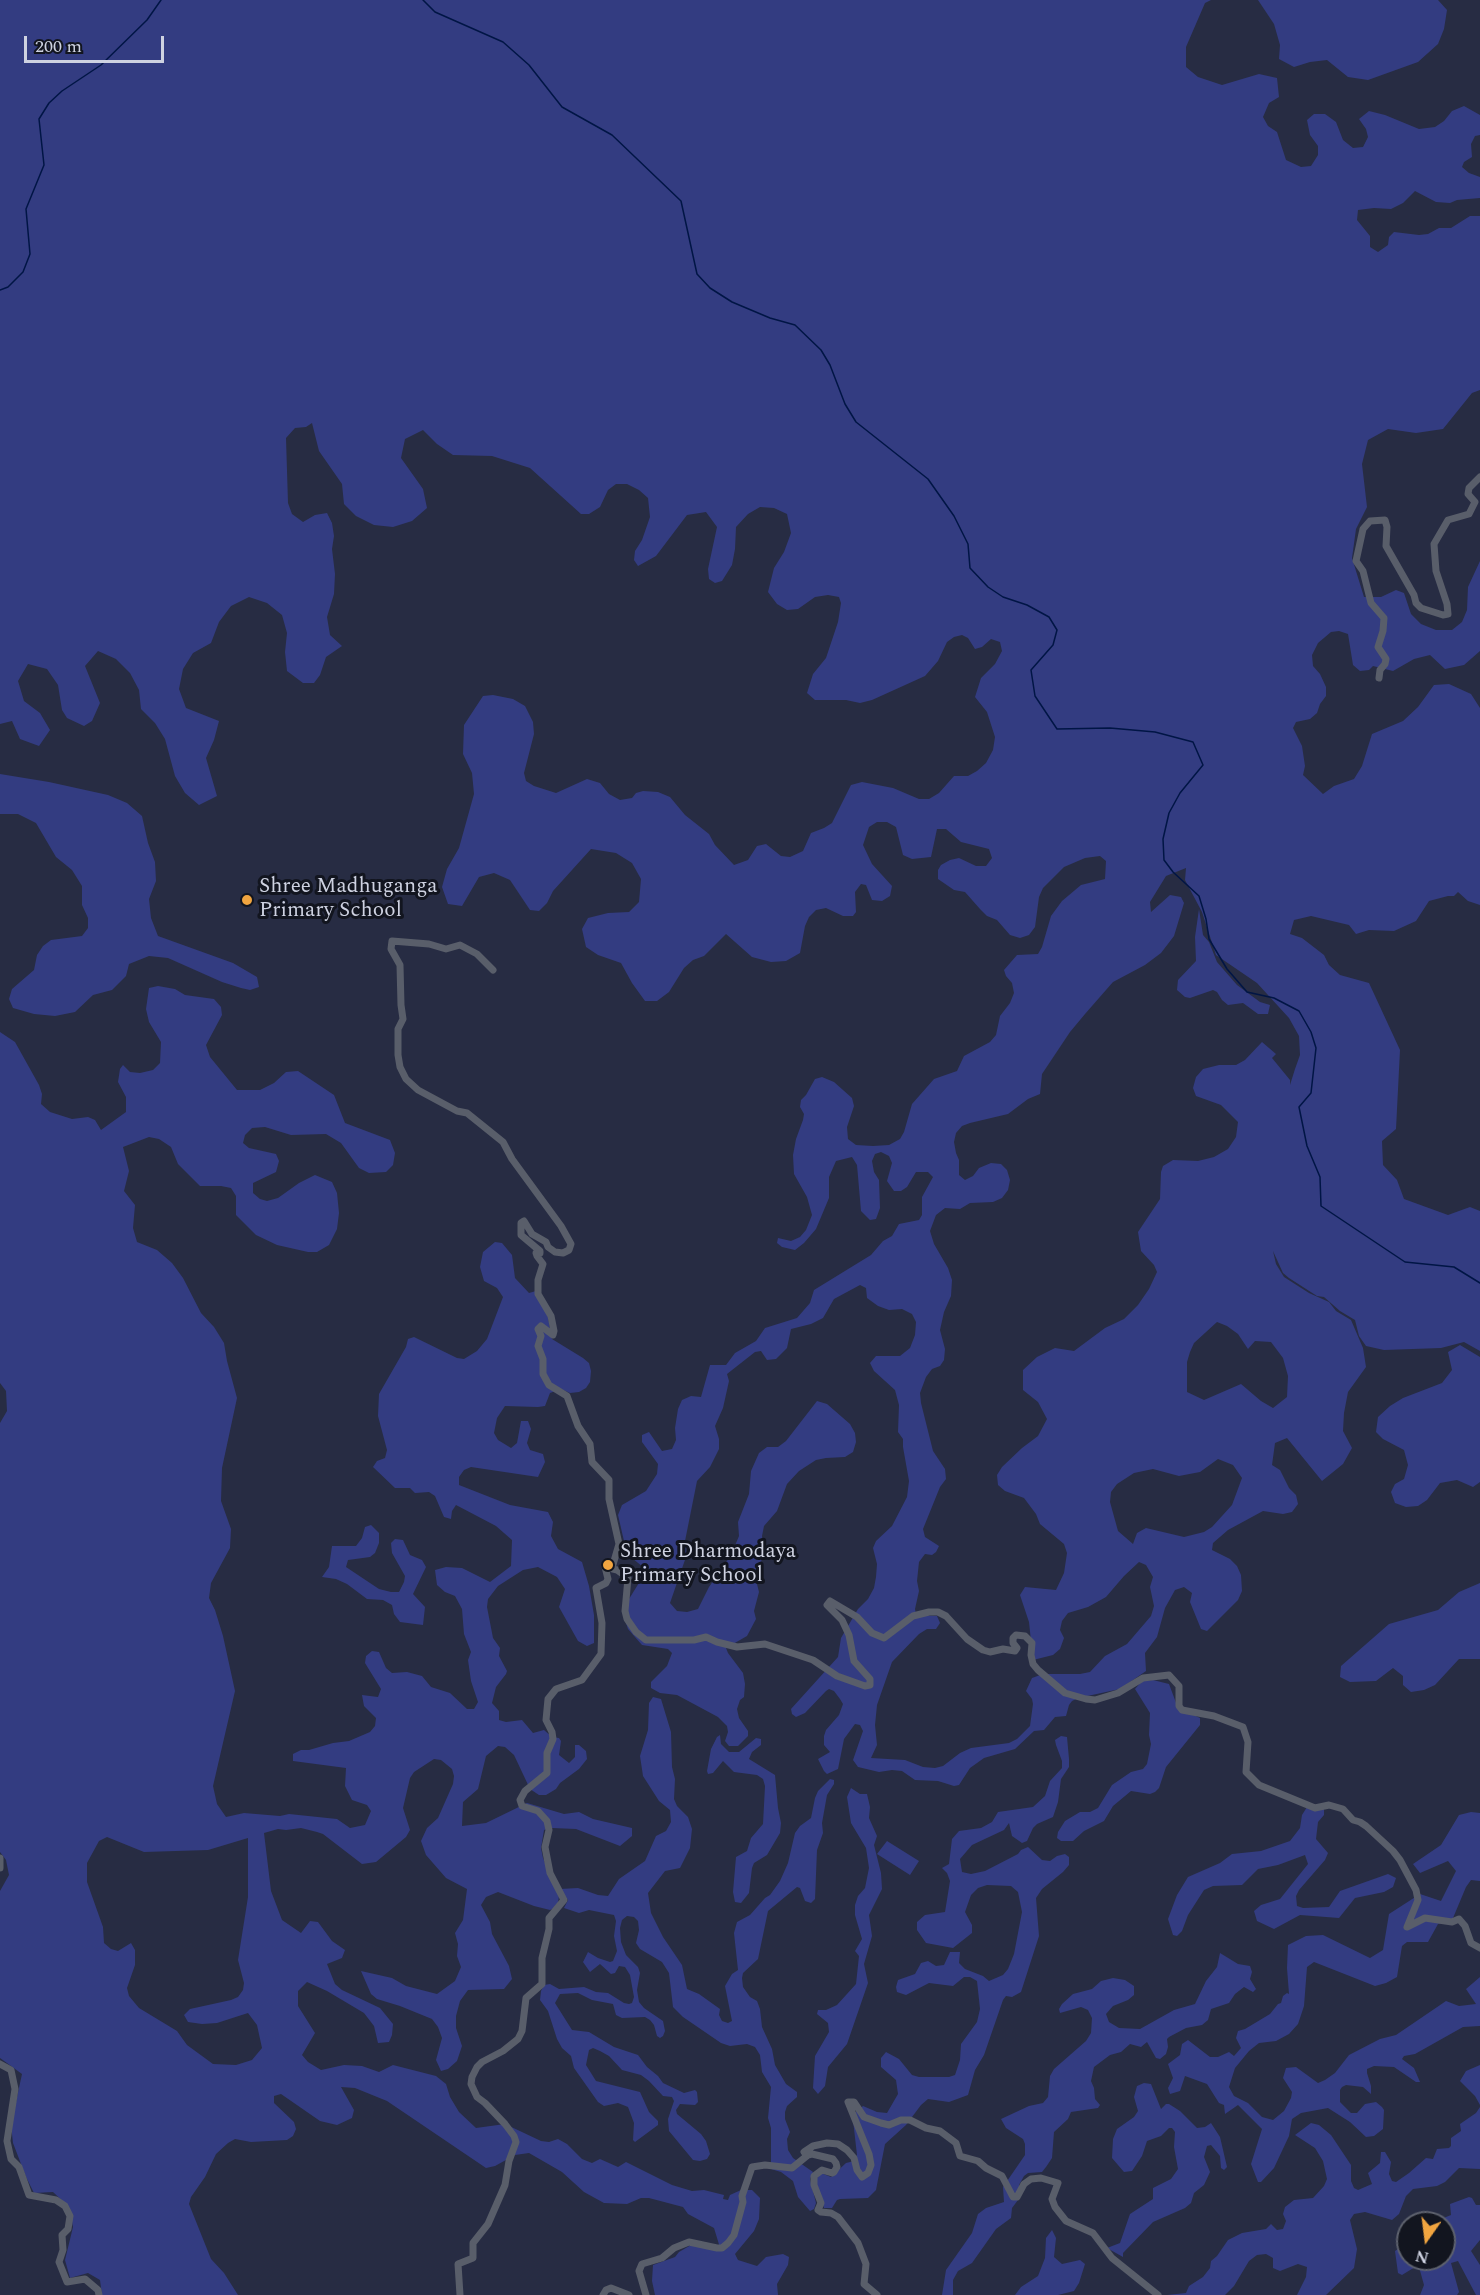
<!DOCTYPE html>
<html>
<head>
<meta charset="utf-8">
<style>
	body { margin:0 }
	#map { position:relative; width:1480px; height:2295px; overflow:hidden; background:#272c43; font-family:Spectral,serif }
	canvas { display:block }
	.north { position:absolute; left:1396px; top:2211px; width:60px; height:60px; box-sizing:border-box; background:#12151f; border:2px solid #5d616d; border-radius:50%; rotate:194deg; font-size:16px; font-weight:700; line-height:24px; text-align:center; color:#ced2e1 }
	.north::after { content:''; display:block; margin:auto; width:21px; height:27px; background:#f1a540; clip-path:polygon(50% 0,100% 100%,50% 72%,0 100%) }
	.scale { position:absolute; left:24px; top:36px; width:140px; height:27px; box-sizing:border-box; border:3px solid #ced2e1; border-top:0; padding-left:8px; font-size:18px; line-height:21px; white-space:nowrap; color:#ced2e1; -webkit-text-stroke:4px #12151f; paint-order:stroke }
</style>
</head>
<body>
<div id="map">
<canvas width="1480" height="2295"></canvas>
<div class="north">N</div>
<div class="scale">200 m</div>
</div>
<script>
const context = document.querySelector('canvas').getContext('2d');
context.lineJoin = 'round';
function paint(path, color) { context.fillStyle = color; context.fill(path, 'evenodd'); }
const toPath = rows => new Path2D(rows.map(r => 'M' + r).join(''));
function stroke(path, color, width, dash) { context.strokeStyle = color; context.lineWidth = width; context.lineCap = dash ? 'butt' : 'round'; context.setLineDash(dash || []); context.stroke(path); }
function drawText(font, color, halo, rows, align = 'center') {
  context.font = font + ' Spectral,serif'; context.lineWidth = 6; context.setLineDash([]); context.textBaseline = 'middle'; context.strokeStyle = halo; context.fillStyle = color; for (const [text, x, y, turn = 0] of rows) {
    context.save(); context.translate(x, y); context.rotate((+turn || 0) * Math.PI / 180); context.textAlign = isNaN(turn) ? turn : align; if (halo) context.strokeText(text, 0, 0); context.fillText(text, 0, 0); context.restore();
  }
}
paint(toPath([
	[0,0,1211,0,1205,3,1186,47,1186,67,1198,77,1222,85,1259,74,1277,78,1279,97,1269,103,1263,117,1268,126,1277,132,1286,160,1301,167,1311,166,1318,155,1318,146,1310,135,1307,120,1314,114,1325,114,1336,122,1343,140,1353,148,1363,147,1368,137,1366,129,1359,119,1369,111,1385,115,1419,129,1435,127,1444,121,1452,111,1464,106,1480,115,1480,135,1475,136,1471,144,1472,157,1464,162,1462,167,1469,173,1480,177,1480,198,1457,200,1450,203,1436,202,1415,191,1403,203,1391,209,1374,208,1358,210,1357,220,1370,236,1370,247,1378,252,1388,245,1389,237,1394,232,1419,235,1428,234,1439,228,1451,228,1470,216,1480,216,1480,390,1472,393,1443,429,1416,433,1388,429,1368,440,1362,464,1367,507,1356,529,1352,558,1364,597,1381,597,1396,590,1404,593,1411,614,1421,624,1436,630,1452,630,1462,622,1467,610,1468,587,1480,561,1480,651,1464,665,1445,669,1430,655,1414,659,1393,671,1373,666,1369,670,1360,671,1353,665,1348,634,1339,631,1331,632,1318,643,1312,655,1313,666,1320,674,1326,687,1326,696,1320,704,1317,713,1310,719,1296,722,1293,728,1302,746,1305,766,1303,775,1323,794,1334,786,1354,779,1362,766,1372,734,1403,721,1418,707,1434,685,1449,684,1471,694,1480,708,1480,905,1468,901,1458,892,1454,896,1448,896,1429,901,1416,921,1394,931,1369,930,1356,934,1349,925,1311,916,1294,920,1290,934,1302,938,1324,955,1329,965,1340,975,1369,983,1400,1050,1396,1129,1382,1141,1383,1165,1397,1180,1404,1199,1448,1215,1470,1207,1480,1211,1480,1351,1464,1342,1441,1348,1384,1350,1366,1346,1359,1336,1355,1320,1340,1311,1324,1297,1317,1296,1289,1278,1283,1273,1273,1251,1276,1264,1284,1277,1309,1293,1329,1302,1336,1311,1351,1320,1363,1348,1366,1367,1348,1392,1344,1413,1343,1431,1352,1448,1343,1464,1322,1481,1287,1438,1275,1443,1272,1465,1280,1470,1289,1488,1296,1495,1298,1504,1292,1512,1283,1514,1263,1511,1228,1530,1213,1543,1212,1550,1230,1559,1237,1566,1241,1575,1242,1591,1238,1600,1207,1631,1201,1629,1190,1602,1192,1593,1184,1587,1175,1590,1165,1608,1157,1637,1145,1653,1146,1671,1120,1689,1078,1698,1072,1701,1069,1705,1066,1716,1055,1717,1044,1730,1034,1731,1015,1749,984,1758,970,1768,959,1785,954,1786,938,1781,915,1780,902,1771,892,1770,879,1772,858,1767,853,1760,863,1731,860,1725,855,1724,844,1739,838,1769,827,1774,824,1771,818,1759,830,1752,824,1745,824,1736,826,1730,839,1715,843,1704,840,1699,834,1691,829,1689,826,1691,805,1713,796,1717,792,1714,791,1709,838,1657,841,1638,858,1609,868,1599,874,1588,876,1577,877,1564,873,1548,876,1541,892,1526,907,1497,909,1481,903,1447,903,1439,898,1432,899,1405,895,1390,874,1371,870,1363,876,1356,900,1356,910,1348,915,1335,916,1322,912,1314,902,1309,889,1310,878,1306,867,1298,866,1288,860,1285,834,1299,823,1318,811,1324,791,1329,787,1348,776,1359,767,1360,761,1351,755,1352,727,1374,729,1381,723,1408,715,1426,719,1439,719,1449,710,1467,697,1481,685,1541,686,1557,670,1603,677,1611,687,1612,698,1609,709,1587,731,1555,739,1536,738,1522,749,1494,751,1471,759,1453,767,1447,778,1447,786,1441,817,1401,827,1404,850,1424,855,1433,856,1442,853,1452,845,1457,826,1458,816,1460,799,1471,787,1484,777,1511,764,1526,762,1536,765,1555,754,1572,759,1592,754,1611,756,1619,747,1636,726,1648,728,1653,743,1673,745,1684,744,1697,740,1700,737,1709,739,1718,748,1731,748,1736,738,1746,729,1746,725,1741,728,1732,727,1726,718,1717,677,1695,660,1693,651,1688,651,1682,667,1666,672,1653,668,1649,642,1645,628,1629,625,1620,629,1599,642,1578,643,1567,627,1554,618,1515,622,1505,646,1491,657,1474,658,1464,642,1442,642,1435,649,1432,662,1451,672,1449,676,1440,675,1428,678,1409,682,1400,691,1396,701,1397,710,1365,726,1365,735,1353,756,1341,765,1328,797,1318,810,1303,814,1290,871,1255,883,1241,892,1236,899,1224,919,1220,922,1215,922,1197,933,1177,928,1172,916,1172,907,1187,901,1191,894,1191,887,1181,892,1163,889,1156,881,1152,875,1154,872,1161,874,1172,879,1180,880,1208,876,1219,870,1220,861,1211,857,1165,852,1157,836,1161,829,1177,829,1198,816,1229,804,1243,795,1250,782,1247,777,1243,778,1238,791,1241,800,1237,806,1230,812,1215,807,1197,794,1174,793,1155,796,1139,803,1120,804,1114,800,1107,801,1100,806,1095,815,1079,822,1077,834,1082,852,1098,854,1106,847,1127,848,1139,856,1145,873,1146,889,1145,900,1139,904,1132,912,1104,934,1079,957,1071,964,1056,990,1042,996,1035,1000,1016,1010,1003,1014,993,1012,983,1006,976,1004,970,1017,955,1038,954,1042,947,1051,916,1062,901,1081,885,1105,879,1106,861,1100,856,1085,858,1064,867,1043,888,1039,897,1035,927,1029,935,1020,938,1010,935,997,920,987,916,980,909,965,892,954,890,938,879,938,870,941,865,950,860,959,858,976,866,986,866,992,858,989,849,961,842,946,829,937,829,931,857,912,859,903,855,896,827,887,822,877,822,869,827,863,845,872,864,892,886,890,896,882,901,872,900,866,885,861,884,855,892,856,912,853,916,843,916,826,908,816,910,809,917,805,926,800,953,786,961,771,962,752,957,726,934,704,956,693,960,684,968,669,992,657,1001,645,1001,632,983,621,963,598,955,586,947,582,929,588,918,608,913,629,912,639,902,641,879,632,863,616,853,591,849,553,891,547,903,539,911,530,910,510,880,494,873,479,877,462,906,448,904,442,887,447,869,459,848,474,794,472,773,463,754,464,725,483,696,493,695,513,699,525,706,533,722,534,734,524,773,526,781,534,786,556,793,587,779,600,783,609,794,620,800,632,798,636,793,643,791,658,792,670,797,685,815,709,834,715,845,734,865,748,860,757,846,766,844,781,856,790,857,803,851,811,833,824,828,832,823,851,785,862,782,893,788,919,799,929,799,939,793,954,776,968,776,977,771,986,763,993,750,995,737,987,712,975,697,981,678,995,664,1002,651,1000,642,991,639,982,647,975,649,968,638,962,635,954,637,947,642,938,661,925,676,872,700,860,703,846,700,815,700,807,693,813,674,826,658,838,622,841,603,839,597,828,595,815,597,798,609,787,610,777,604,768,592,774,568,784,552,791,533,787,514,774,508,760,507,748,514,736,527,735,549,732,565,722,581,715,583,709,579,708,569,717,527,706,512,687,515,656,556,638,566,634,560,635,551,642,540,650,517,648,498,639,490,627,484,616,484,608,490,600,507,589,514,581,514,530,468,492,456,453,455,437,444,423,430,405,439,401,458,423,489,427,508,412,521,393,527,374,525,356,516,344,504,342,484,319,451,312,423,306,427,295,428,286,438,288,503,292,514,303,522,315,515,327,513,332,523,334,536,332,549,335,574,334,594,327,617,330,635,342,646,326,657,320,675,314,683,303,683,287,671,285,652,287,633,282,615,267,603,249,597,231,606,219,622,211,643,193,653,183,669,179,689,186,708,219,721,214,740,206,758,217,796,199,805,185,793,175,776,165,739,155,723,141,709,139,690,130,673,116,659,98,651,85,666,100,703,92,721,84,726,67,718,62,710,58,685,47,669,28,664,18,681,24,701,40,713,50,730,39,746,20,739,12,721,0,724],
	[1186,868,1185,880,1202,912,1216,955,1257,983,1289,1018,1299,1036,1300,1055,1295,1069,1290,1085,1290,1080,1272,1058,1276,1054,1262,1042,1245,1060,1236,1065,1219,1065,1203,1069,1196,1077,1193,1088,1196,1096,1221,1105,1238,1122,1236,1137,1228,1149,1214,1157,1198,1161,1173,1160,1163,1166,1161,1172,1160,1199,1138,1232,1141,1251,1154,1265,1157,1272,1149,1289,1138,1305,1124,1319,1105,1328,1074,1351,1055,1348,1037,1357,1023,1370,1023,1390,1038,1402,1047,1419,1038,1436,1022,1448,1002,1467,997,1475,998,1485,1005,1491,1024,1498,1036,1514,1040,1524,1064,1544,1067,1553,1064,1573,1056,1590,1025,1587,1020,1595,1029,1622,1033,1660,1053,1655,1060,1649,1064,1638,1060,1630,1062,1621,1068,1613,1088,1607,1106,1597,1124,1576,1139,1562,1146,1565,1153,1577,1150,1587,1154,1606,1151,1616,1127,1644,1105,1656,1090,1672,1080,1674,1043,1674,1032,1678,1026,1691,1032,1699,1033,1704,1030,1726,1017,1739,1009,1743,971,1748,960,1753,943,1766,935,1768,923,1767,905,1760,871,1758,877,1745,875,1725,877,1705,892,1662,919,1634,927,1629,936,1629,940,1623,937,1616,916,1615,915,1609,919,1591,917,1581,919,1562,925,1554,932,1555,936,1552,939,1546,925,1537,923,1529,940,1487,946,1479,945,1469,933,1451,921,1403,920,1393,926,1377,932,1369,940,1366,944,1360,945,1349,940,1330,944,1312,951,1296,952,1280,948,1268,934,1244,930,1231,936,1215,945,1208,960,1209,970,1203,993,1202,1002,1198,1008,1190,1010,1180,1007,1170,1001,1164,991,1163,979,1168,973,1176,965,1180,959,1175,959,1160,956,1153,954,1142,956,1133,962,1126,970,1123,1008,1114,1028,1099,1040,1094,1042,1074,1070,1032,1085,1014,1113,982,1145,965,1161,953,1174,936,1184,903,1181,897,1170,895,1151,912,1150,902,1166,876],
	[1217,1322,1227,1326,1238,1334,1248,1349,1255,1341,1271,1342,1283,1358,1288,1376,1287,1397,1273,1408,1261,1401,1241,1384,1204,1400,1187,1392,1187,1362,1190,1352,1194,1343],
	[1218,1459,1233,1465,1242,1478,1232,1505,1212,1527,1204,1532,1184,1537,1146,1528,1137,1533,1133,1544,1118,1531,1110,1502,1111,1492,1117,1484,1134,1473,1153,1469,1179,1476,1200,1472],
	[1258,0,1438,0,1447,10,1444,29,1438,44,1418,62,1368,80,1348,77,1327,60,1310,62,1294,67,1279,59,1280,45,1274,24],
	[0,774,49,782,108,795,127,803,142,816,148,843,155,862,156,881,149,899,151,918,158,936,233,963,257,977,259,987,250,990,241,988,222,982,168,958,149,956,129,964,126,976,112,990,93,995,75,1012,55,1016,34,1014,13,1008,9,999,12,989,34,970,37,955,43,946,51,940,82,936,88,928,88,918,82,905,82,886,72,870,56,857,36,823,18,814,0,814],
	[1199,909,1203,935,1209,942,1217,962,1237,985,1260,1002,1270,1005,1268,1014,1258,1014,1243,1003,1228,1005,1222,1000,1217,992,1213,990,1190,998,1185,997,1177,990,1178,980,1196,961,1195,937],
	[158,986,175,989,185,995,214,999,221,1007,222,1015,206,1045,210,1057,237,1090,260,1090,274,1083,286,1072,298,1071,334,1095,345,1123,390,1140,395,1153,393,1165,386,1172,369,1173,359,1168,341,1143,326,1134,291,1135,265,1127,252,1128,245,1135,243,1143,249,1148,276,1154,279,1161,276,1172,253,1183,253,1193,260,1199,267,1201,278,1198,299,1183,315,1175,332,1182,337,1193,339,1213,337,1229,329,1245,317,1252,308,1252,277,1245,256,1235,236,1215,236,1196,231,1188,221,1186,200,1186,178,1164,171,1147,159,1139,149,1137,123,1147,129,1171,124,1191,135,1205,133,1228,137,1242,157,1250,172,1263,183,1278,201,1313,214,1327,224,1343,227,1361,237,1398,222,1468,221,1501,231,1529,230,1548,211,1583,209,1598,215,1610,223,1636,235,1691,213,1786,217,1804,226,1817,244,1813,280,1816,289,1814,337,1819,350,1828,365,1825,371,1811,367,1805,352,1800,345,1786,346,1768,293,1761,293,1754,301,1750,309,1750,333,1743,349,1741,370,1732,375,1726,376,1718,364,1706,362,1695,378,1697,381,1689,365,1663,366,1656,372,1651,379,1652,386,1668,392,1673,407,1672,422,1676,431,1687,450,1693,467,1709,474,1709,478,1702,471,1681,468,1660,471,1652,464,1634,462,1609,455,1596,445,1592,437,1585,435,1570,446,1567,462,1568,490,1582,511,1566,512,1540,496,1526,456,1505,452,1511,451,1519,444,1517,435,1496,429,1492,415,1493,410,1488,395,1488,373,1467,377,1461,385,1458,387,1450,378,1416,379,1394,406,1347,408,1339,414,1337,457,1358,464,1359,477,1351,487,1339,503,1297,497,1288,484,1281,480,1267,483,1252,495,1242,502,1243,512,1255,515,1278,529,1293,536,1291,548,1317,552,1339,583,1358,589,1363,591,1371,590,1382,586,1388,579,1392,570,1393,561,1389,550,1393,545,1406,538,1407,505,1406,497,1418,494,1433,498,1440,511,1448,517,1443,521,1421,528,1421,531,1429,527,1443,530,1450,543,1454,545,1462,538,1477,471,1467,464,1470,459,1477,459,1485,510,1505,548,1512,553,1522,551,1536,558,1549,582,1562,589,1586,594,1615,594,1643,587,1646,578,1641,559,1607,565,1589,557,1577,538,1567,523,1570,498,1586,488,1599,487,1607,493,1638,500,1648,499,1656,507,1671,506,1674,496,1687,492,1703,499,1711,499,1720,506,1722,522,1720,533,1733,544,1730,552,1737,559,1738,561,1741,559,1755,569,1763,575,1757,575,1745,579,1745,586,1751,587,1759,579,1769,560,1783,556,1789,546,1795,539,1795,530,1789,514,1755,505,1747,498,1746,486,1756,478,1789,463,1802,462,1826,486,1823,527,1803,564,1814,579,1812,593,1819,632,1828,632,1836,620,1846,576,1829,552,1828,544,1830,541,1848,543,1858,559,1896,558,1903,555,1908,550,1910,534,1906,498,1892,486,1897,481,1905,490,1922,492,1934,509,1966,512,1979,504,1989,468,1990,460,2001,456,2016,456,2028,462,2046,457,2061,448,2069,441,2071,436,2060,442,2038,438,2027,432,2019,400,2006,377,1999,371,1994,361,1971,392,1978,406,1986,437,1994,455,1981,461,1967,457,1956,458,1944,455,1933,463,1920,467,1889,446,1878,426,1855,421,1841,427,1828,438,1818,453,1784,454,1776,452,1769,441,1760,434,1759,414,1772,410,1778,403,1808,410,1830,406,1837,376,1862,362,1864,323,1834,317,1832,301,1828,286,1830,278,1829,264,1833,271,1891,282,1920,301,1933,310,1921,318,1922,332,1941,345,1950,342,1958,327,1964,335,1984,342,1990,380,2008,393,2024,392,2035,389,2042,378,2043,374,2026,364,2013,327,1991,307,1982,298,1991,298,2006,315,2033,302,2055,308,2062,321,2070,344,2065,362,2066,379,2072,393,2065,436,2076,446,2084,450,2097,459,2112,476,2128,505,2124,541,2141,549,2142,558,2139,567,2144,582,2159,592,2163,600,2159,618,2167,626,2162,672,2185,692,2191,704,2190,724,2195,723,2199,728,2200,730,2195,741,2190,752,2190,760,2198,759,2219,754,2231,735,2254,738,2260,757,2266,766,2257,783,2254,789,2257,788,2265,777,2284,778,2295,655,2295,652,2281,653,2265,675,2257,679,2252,691,2245,721,2251,714,2228,688,2214,683,2207,649,2198,641,2198,627,2204,604,2203,584,2192,562,2172,529,2153,515,2155,495,2166,486,2168,387,2101,355,2088,341,2087,354,2110,352,2118,337,2125,320,2121,281,2094,274,2096,274,2103,294,2122,296,2129,293,2136,287,2140,251,2142,235,2139,228,2143,216,2154,205,2177,191,2197,189,2204,211,2259,224,2273,238,2295,102,2295,100,2280,88,2273,70,2278,65,2260,73,2227,69,2207,53,2192,34,2193,26,2177,13,2143,11,2125,22,2074,0,2058,0,1891,9,1875,6,1860,0,1852,0,1423,7,1411,6,1391,0,1383,0,1032,15,1042,39,1085,42,1094,41,1104,50,1112,72,1119,88,1117,95,1120,101,1130,126,1112,126,1097,118,1082,120,1069,123,1065,130,1072,140,1073,153,1070,160,1063,161,1042,149,1022,146,1009,149,988],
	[107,1837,144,1852,208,1850,248,1838,248,1897,238,1960,244,1983,243,1990,238,1997,231,2000,190,2009,184,2015,188,2022,202,2024,217,2023,248,2013,257,2025,262,2048,252,2060,236,2065,213,2064,187,2045,177,2031,139,2008,129,1996,127,1988,135,1965,135,1950,131,1943,118,1951,111,1949,104,1943,103,1927,87,1882,87,1863,99,1841],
	[1460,1345,1480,1357,1480,1482,1473,1487,1457,1480,1440,1483,1427,1500,1418,1506,1406,1507,1395,1503,1391,1492,1395,1484,1404,1479,1408,1465,1404,1450,1383,1439,1376,1432,1378,1417,1390,1406,1403,1398,1442,1383,1452,1370,1448,1352],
	[371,1525,379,1533,379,1543,375,1553,370,1557,348,1560,346,1567,379,1589,391,1592,399,1592,404,1582,405,1576,392,1553,391,1543,395,1539,403,1540,410,1555,422,1560,426,1567,413,1594,425,1607,423,1625,400,1622,394,1614,392,1605,383,1600,367,1599,347,1584,336,1579,322,1577,329,1567,332,1546,356,1546,362,1538,365,1527],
	[1480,1583,1480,1659,1459,1659,1435,1685,1424,1690,1411,1692,1403,1685,1403,1676,1393,1668,1376,1681,1350,1682,1340,1677,1341,1666,1389,1624,1438,1610,1459,1592],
	[1153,1680,1169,1684,1178,1708,1200,1718,1200,1725,1166,1767,1159,1788,1155,1792,1150,1794,1131,1791,1113,1806,1104,1821,1084,1831,1073,1841,1061,1841,1057,1838,1058,1832,1065,1821,1080,1812,1090,1812,1098,1808,1112,1785,1131,1772,1143,1769,1147,1764,1151,1744,1149,1735,1150,1713,1135,1689,1142,1681],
	[653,1697,661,1699,671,1732,672,1767,675,1779,674,1799,677,1806,688,1817,692,1829,690,1848,680,1868,665,1871,648,1893,651,1913,663,1937,682,1965,687,1989,699,1994,720,2009,719,2015,722,2021,728,2023,732,2021,725,1986,732,1974,738,1970,734,1933,737,1922,750,1915,765,1898,770,1895,780,1881,788,1863,795,1833,800,1826,811,1818,815,1798,818,1791,830,1779,834,1780,834,1784,827,1795,822,1823,823,1833,817,1850,815,1899,811,1903,805,1901,800,1888,797,1887,768,1911,758,1959,743,1973,742,1978,743,1987,750,1997,757,2001,760,2009,762,2027,772,2049,775,2065,786,2084,797,2092,797,2097,787,2106,785,2112,785,2119,790,2132,787,2139,788,2150,793,2158,813,2172,810,2179,816,2203,814,2209,810,2211,798,2197,793,2181,781,2172,771,2169,771,2128,768,2118,771,2087,762,2072,760,2055,755,2047,747,2044,730,2046,721,2043,683,2017,673,2007,669,1973,662,1962,640,1949,636,1943,639,1930,638,1921,634,1917,627,1916,622,1920,620,1928,621,1942,626,1955,638,1967,640,1973,637,1990,639,2002,644,2008,663,2021,665,2031,663,2036,660,2038,657,2036,654,2025,650,2020,645,2017,622,2018,616,2015,613,2004,592,2000,578,1993,560,1994,555,2003,572,2030,589,2032,614,2047,638,2055,647,2067,658,2076,663,2083,684,2093,695,2090,697,2092,698,2102,695,2105,680,2104,676,2110,677,2114,701,2134,706,2141,710,2154,707,2159,700,2161,693,2160,669,2131,668,2119,674,2101,672,2097,663,2096,649,2081,641,2075,622,2070,609,2056,600,2051,593,2048,589,2050,586,2065,596,2081,640,2092,649,2112,658,2121,658,2125,635,2142,633,2140,634,2123,628,2107,618,2103,604,2106,598,2102,574,2068,571,2056,562,2048,557,2039,548,2011,540,2000,541,1991,544,1985,550,1984,559,1989,584,1987,596,1992,608,1993,624,2003,629,2004,632,2003,634,1997,630,1975,625,1967,619,1966,615,1973,611,1974,600,1964,590,1972,583,1962,588,1952,598,1958,610,1962,613,1961,617,1951,614,1936,616,1921,614,1915,589,1910,579,1913,564,1908,568,1900,560,1889,578,1888,598,1895,608,1896,619,1879,645,1861,656,1836,666,1831,671,1822,670,1810,659,1801,643,1776,640,1756,648,1730,649,1703],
	[720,1735,721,1744,729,1752,739,1752,756,1738,761,1739,761,1745,752,1752,749,1759,775,1775,778,1808,781,1823,780,1833,767,1855,754,1863,752,1868,749,1893,741,1903,735,1902,733,1892,736,1857,747,1851,751,1838,763,1824,765,1786,763,1779,757,1775,734,1772,723,1761,713,1773,708,1774,707,1771,711,1749,717,1737],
	[1061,1736,1067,1737,1069,1759,1069,1767,1061,1779,1058,1802,1053,1817,1037,1824,1033,1828,1027,1841,1022,1843,1012,1836,1009,1823,1004,1830,972,1845,960,1859,962,1872,971,1874,985,1871,1018,1854,1021,1850,1028,1847,1042,1860,1050,1861,1057,1856,1065,1854,1069,1857,1069,1865,1063,1872,1042,1889,1036,1898,1039,1936,1021,1992,1012,1997,1006,1996,1003,2000,984,2055,975,2070,968,2095,949,2102,928,2099,921,2105,906,2125,885,2144,876,2190,868,2198,840,2199,837,2200,832,2208,824,2208,816,2182,817,2178,821,2173,831,2177,846,2163,854,2161,857,2155,853,2120,856,2112,863,2106,877,2112,887,2113,898,2094,896,2080,881,2067,881,2058,886,2052,899,2059,912,2075,919,2077,949,2077,955,2075,960,2060,961,2044,977,2022,980,2009,977,1981,970,1977,964,1977,953,1986,929,1983,906,1995,897,1992,896,1987,898,1980,915,1974,921,1963,928,1961,936,1966,944,1965,950,1952,960,1952,959,1963,965,1969,983,1976,989,1981,1003,1975,1008,1969,1014,1954,1022,1912,1018,1892,1011,1886,987,1885,978,1888,971,1895,965,1912,972,1925,972,1933,953,1948,926,1943,917,1930,917,1922,925,1915,945,1912,950,1881,947,1873,942,1868,949,1864,952,1839,959,1831,981,1828,992,1822,998,1812,1033,1807,1045,1796,1050,1781,1062,1768,1062,1761,1056,1745,1055,1740],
	[851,1788,860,1794,867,1794,870,1807,869,1818,877,1836,874,1845,881,1873,882,1889,869,1915,872,1936,864,1964,868,1983,847,2044,828,2067,825,2086,818,2094,813,2088,815,2056,829,2032,828,2023,817,2014,818,2010,826,2010,837,2005,856,1984,859,1956,855,1951,862,1939,855,1915,855,1905,858,1896,865,1888,869,1868,866,1848,851,1823,847,1797],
	[1307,1807,1324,1809,1324,1815,1318,1822,1316,1839,1328,1853,1325,1860,1299,1890,1296,1896,1297,1906,1303,1908,1329,1907,1340,1891,1388,1874,1396,1878,1393,1887,1384,1892,1355,1898,1339,1918,1300,1915,1274,1929,1257,1921,1254,1911,1261,1905,1280,1899,1308,1864,1305,1855,1278,1865,1258,1869,1242,1885,1213,1886,1204,1890,1188,1915,1182,1931,1177,1936,1173,1935,1168,1919,1177,1895,1188,1877,1220,1863,1232,1854,1261,1851,1290,1841,1300,1828,1302,1815],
	[1471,1812,1480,1813,1480,1881,1471,1880,1466,1887,1453,1918,1449,1922,1438,1924,1428,1942,1407,1942,1402,1946,1397,1977,1386,1983,1375,1986,1314,1962,1307,1967,1304,2006,1298,2024,1289,2034,1276,2041,1259,2043,1249,2051,1235,2068,1229,2087,1234,2096,1248,2103,1262,2117,1273,2120,1284,2111,1291,2098,1292,2092,1283,2078,1286,2068,1296,2067,1318,2083,1325,2080,1335,2073,1349,2055,1380,2039,1396,2035,1446,2001,1459,2006,1476,2004,1466,1989,1480,1977,1480,2026,1463,2027,1415,2054,1404,2056,1402,2059,1414,2068,1420,2082,1416,2082,1394,2067,1374,2066,1367,2069,1367,2073,1371,2086,1371,2094,1363,2087,1346,2085,1342,2087,1340,2090,1340,2102,1351,2113,1357,2113,1365,2104,1376,2102,1382,2107,1384,2110,1383,2129,1374,2136,1366,2137,1350,2122,1328,2108,1301,2113,1292,2119,1289,2136,1274,2168,1261,2182,1258,2182,1251,2164,1262,2129,1238,2105,1225,2114,1224,2105,1219,2103,1207,2084,1185,2076,1180,2091,1170,2094,1168,2088,1173,2078,1168,2064,1180,2055,1182,2044,1188,2040,1210,2057,1218,2057,1229,2052,1234,2056,1241,2048,1236,2038,1238,2031,1245,2029,1270,2014,1278,2004,1281,2003,1283,1996,1287,1993,1289,1994,1287,1968,1288,1945,1306,1936,1323,1935,1370,1958,1383,1950,1389,1914,1420,1894,1441,1901,1456,1871,1448,1861,1420,1873,1413,1864,1441,1845,1459,1815],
	[887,1841,919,1861,910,1875,877,1854],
	[1220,1953,1238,1964,1250,1966,1252,1972,1250,1979,1256,1989,1253,1992,1244,1987,1235,1994,1229,2003,1211,2009,1208,2020,1202,2025,1186,2028,1169,2037,1167,2039,1168,2047,1166,2054,1160,2059,1156,2058,1147,2042,1141,2047,1130,2044,1121,2052,1110,2055,1094,2067,1091,2081,1094,2088,1095,2099,1100,2105,1098,2108,1071,2112,1068,2119,1054,2132,1052,2158,1046,2167,1042,2172,1028,2173,1024,2176,1019,2185,1021,2196,1012,2208,1011,2218,996,2229,972,2263,958,2271,953,2280,953,2295,942,2295,946,2270,972,2233,978,2214,986,2208,1004,2202,1003,2187,1025,2155,1025,2144,1023,2139,1006,2128,1001,2119,1029,2106,1043,2103,1048,2097,1050,2076,1054,2069,1086,2041,1091,2033,1092,2018,1088,2010,1081,2007,1060,2013,1059,2009,1062,2004,1073,1994,1092,1989,1101,1981,1113,1978,1125,1980,1134,1986,1134,1995,1128,2000,1113,2006,1106,2014,1109,2022,1119,2028,1140,2029,1174,2010,1195,2004,1206,1981,1217,1967],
	[1480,2065,1480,2105,1475,2096,1460,2081,1466,2071],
	[1144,2083,1151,2084,1161,2109,1166,2104,1169,2104,1180,2111,1197,2128,1205,2127,1211,2123,1220,2137,1227,2167,1224,2170,1221,2168,1220,2156,1211,2145,1207,2146,1204,2157,1210,2172,1204,2185,1194,2193,1191,2203,1185,2208,1153,2222,1123,2253,1123,2257,1107,2248,1120,2243,1130,2214,1153,2199,1153,2188,1171,2179,1178,2169,1174,2147,1175,2132,1172,2128,1169,2128,1161,2136,1147,2141,1142,2156,1132,2171,1124,2172,1112,2158,1113,2139,1117,2129,1134,2117,1138,2111,1134,2097,1137,2086],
	[1480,2107,1480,2169,1459,2168,1445,2182,1437,2186,1413,2189,1406,2196,1399,2214,1392,2220,1365,2212,1354,2214,1350,2220,1357,2249,1354,2268,1326,2295,1297,2295,1306,2277,1307,2267,1298,2264,1280,2271,1273,2268,1273,2258,1266,2254,1257,2255,1249,2261,1234,2286,1225,2295,1167,2295,1186,2293,1189,2286,1203,2277,1210,2268,1211,2261,1217,2256,1228,2240,1242,2233,1266,2229,1271,2224,1277,2230,1283,2229,1286,2221,1283,2214,1285,2207,1294,2200,1313,2198,1324,2186,1327,2179,1323,2161,1315,2148,1295,2135,1311,2123,1319,2125,1331,2135,1351,2165,1351,2181,1354,2188,1358,2190,1372,2184,1368,2173,1380,2163,1381,2152,1385,2152,1391,2162,1389,2174,1392,2181,1396,2182,1409,2173,1426,2158,1433,2159,1437,2149,1449,2148,1451,2146,1451,2138,1461,2131,1460,2124,1476,2113],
	[1469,2197,1472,2198,1476,2205,1480,2205,1480,2240,1471,2251,1480,2265,1480,2295,1476,2295,1458,2261,1451,2263,1459,2292,1457,2295,1420,2295,1424,2285,1419,2267,1415,2267,1402,2275,1398,2273,1395,2251,1398,2249,1408,2252,1408,2259,1444,2259,1444,2223,1415,2223,1424,2216,1441,2219,1451,2215,1450,2204],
	[1052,2230,1056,2238,1054,2257,1062,2264,1080,2260,1085,2264,1079,2283,1074,2291,1058,2295,1015,2295,1021,2287,1038,2276,1045,2258,1046,2238]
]), '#333c81');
stroke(toPath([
	[423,0,435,12,503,42,529,65,562,107,612,135,681,201,697,274,710,288,732,302,770,318,795,325,821,350,830,365,845,404,856,422,928,479,954,516,968,544,970,568,988,587,1003,597,1027,605,1049,617,1057,630,1053,645,1031,670,1035,696,1057,729,1110,728,1155,732,1193,742,1203,765,1180,793,1169,813,1163,839,1164,860,1173,872,1199,896,1206,919,1209,939,1227,969,1247,992,1274,998,1299,1011,1311,1032,1316,1048,1311,1093,1299,1107,1307,1146,1320,1177,1321,1206,1405,1262,1454,1267,1480,1283],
	[0,290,8,287,23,272,30,254,26,209,44,165,39,119,49,103,62,91,101,65,147,20,161,0]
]), '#001545', 1.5);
stroke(toPath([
	[1379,678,1380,670,1385,664,1386,659,1378,647,1383,631,1384,618,1371,603,1363,571,1356,561,1363,529,1370,521,1385,520,1387,527,1386,546,1414,595,1416,603,1421,608,1443,615,1448,614,1447,604,1436,571,1434,544,1448,520,1469,514,1475,502,1468,494,1469,488,1480,477],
	[493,970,477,954,460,945,446,949,429,944,392,941,391,949,400,965,401,1005,403,1019,398,1029,398,1055,400,1067,406,1079,418,1090,457,1111,467,1113,503,1142,512,1159,561,1226,571,1244,569,1250,563,1253,555,1252,548,1247,546,1242,532,1234,524,1221,521,1223,521,1235,540,1251,540,1253,536,1253,537,1256,543,1264,538,1280,538,1294,551,1316,554,1331,553,1335,541,1326,538,1329,541,1336,538,1346,543,1359,543,1374,549,1385,567,1396,578,1426,590,1444,592,1462,609,1480,609,1499,619,1544,612,1568],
	[0,1858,0,1868],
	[0,2064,11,2070,15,2089,7,2141,11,2159,19,2167,29,2195,56,2200,65,2206,70,2216,68,2229,62,2235,63,2250,59,2262,67,2282,85,2279,98,2290,99,2295],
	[807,2156,804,2152,813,2146,827,2143,838,2144,847,2150,854,2158,857,2170,862,2177,868,2173,871,2165,869,2154,848,2102,854,2102,864,2117,881,2123,889,2125,901,2120,910,2120,926,2128,940,2131,956,2143,960,2156,978,2161,986,2168,1002,2176,1013,2197,1017,2197,1024,2184,1031,2179,1041,2178,1058,2183,1052,2199,1055,2207,1066,2221,1093,2233,1112,2258,1158,2295],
	[460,2295,458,2264,473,2258,473,2243,488,2224,505,2185,509,2161,516,2142,514,2136,505,2124,485,2103,477,2097,471,2084,472,2077,477,2067,482,2062,503,2051,518,2039,522,2031,526,1998,542,1984,542,1958,549,1929,549,1918,564,1900,550,1873,545,1847,549,1830,547,1821,538,1811,522,1806,520,1800,525,1791,547,1773,547,1753,553,1739,552,1732,546,1720,548,1699,556,1689,582,1680,601,1654,602,1623,596,1588,606,1583,608,1579,605,1567,617,1570,628,1578,625,1611,627,1619,636,1632,646,1640,694,1640,706,1637,717,1642,737,1647,765,1644,813,1660,837,1676,865,1686,870,1685,870,1679,854,1661,849,1635,842,1620,827,1605,830,1601,857,1617,872,1633,884,1638,913,1616,929,1612,938,1612,946,1616,967,1639,983,1650,990,1652,1003,1649,1015,1651,1017,1648,1013,1643,1013,1638,1016,1635,1025,1636,1032,1643,1031,1655,1033,1664,1038,1670,1065,1693,1086,1699,1095,1700,1118,1693,1143,1678,1169,1675,1179,1686,1179,1706,1182,1710,1214,1716,1243,1727,1248,1742,1246,1772,1259,1785,1315,1808,1329,1805,1343,1809,1353,1820,1360,1822,1366,1826,1393,1851,1400,1860,1416,1890,1418,1900,1407,1927,1425,1918,1452,1922,1459,1919,1465,1926,1471,1943,1480,1948],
	[603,2295,606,2290,611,2288,629,2295],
	[646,2295,639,2271,642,2264,662,2258,674,2248,689,2242,717,2248,722,2248,728,2243,734,2235,743,2202,742,2196,752,2167,765,2165,792,2168,808,2155,812,2154,833,2159,836,2163,837,2167,834,2172,832,2173,822,2170,814,2176,814,2185,821,2203,818,2210,821,2212,831,2213,838,2217,858,2243,866,2264,864,2284,877,2295]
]), '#595e6a', 7);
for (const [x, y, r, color] of [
	[247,900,6,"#f1a540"],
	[608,1565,6,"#f1a540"]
]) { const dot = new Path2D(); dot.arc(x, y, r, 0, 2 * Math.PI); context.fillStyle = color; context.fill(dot); stroke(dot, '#12151f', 2); }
drawText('21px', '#ced2e1', '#12151f', [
	["Shree Madhuganga",259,888],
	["Primary School",259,912],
	["Shree Dharmodaya",620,1553],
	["Primary School",620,1577]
], 'left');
</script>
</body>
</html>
